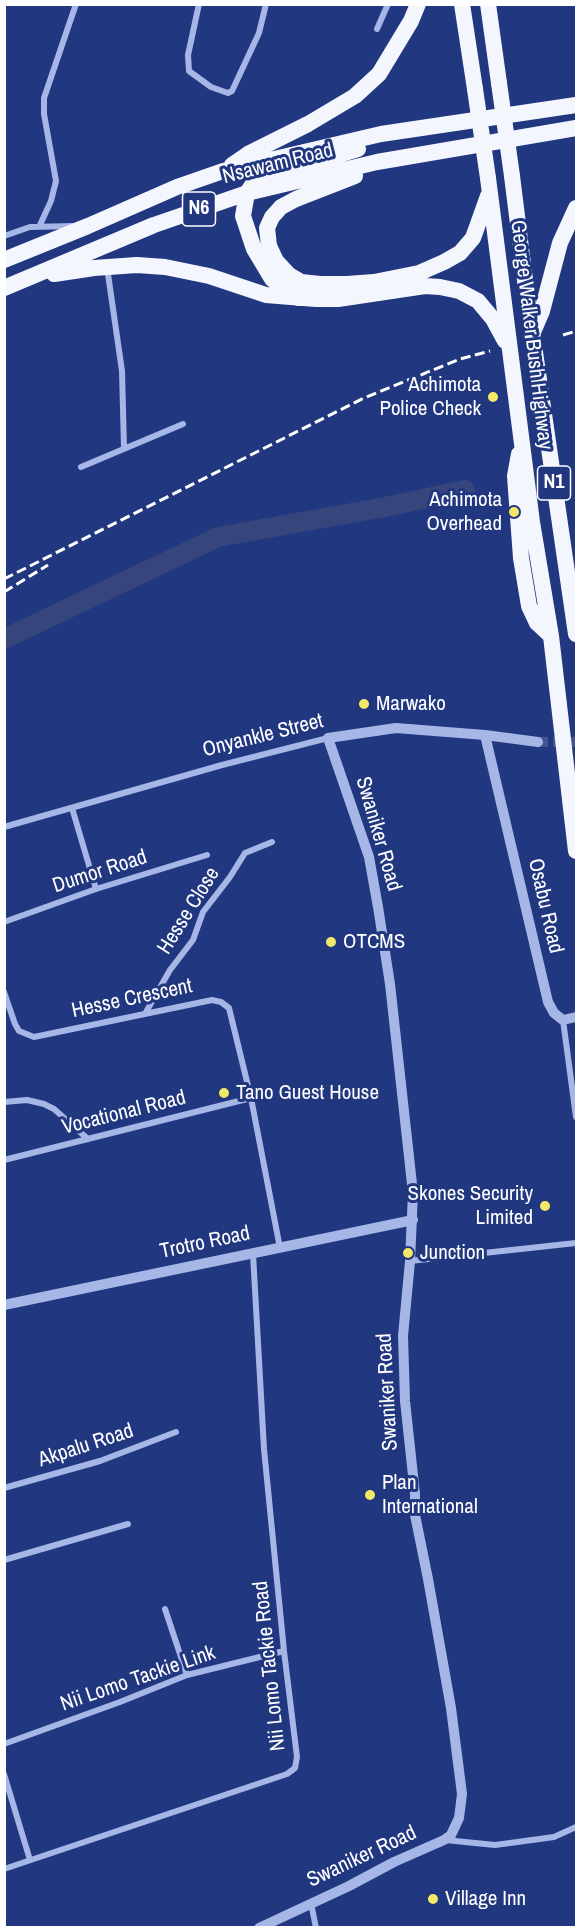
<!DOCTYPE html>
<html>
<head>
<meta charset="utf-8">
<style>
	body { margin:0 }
	#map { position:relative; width:581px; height:1932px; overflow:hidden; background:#21377f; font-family:"Archivo Narrow",sans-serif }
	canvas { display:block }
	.frame { position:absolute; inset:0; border:6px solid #fff; pointer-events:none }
</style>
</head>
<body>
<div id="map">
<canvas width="581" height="1932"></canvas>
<div class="frame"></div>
</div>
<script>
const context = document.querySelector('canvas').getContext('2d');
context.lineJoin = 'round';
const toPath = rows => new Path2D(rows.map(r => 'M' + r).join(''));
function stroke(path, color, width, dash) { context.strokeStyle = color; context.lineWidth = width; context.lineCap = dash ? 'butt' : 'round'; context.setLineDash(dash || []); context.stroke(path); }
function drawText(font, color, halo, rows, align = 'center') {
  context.font = font + ' "Archivo Narrow",sans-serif'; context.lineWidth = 6; context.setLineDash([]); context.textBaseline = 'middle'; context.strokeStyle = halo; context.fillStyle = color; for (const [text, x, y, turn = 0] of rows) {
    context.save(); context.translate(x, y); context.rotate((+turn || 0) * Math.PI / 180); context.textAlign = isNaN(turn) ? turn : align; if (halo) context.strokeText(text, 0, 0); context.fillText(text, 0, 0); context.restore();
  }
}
stroke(toPath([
	[4,639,218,537,385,507,465,490]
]), '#36467c', 20);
stroke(toPath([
	[538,742,576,742]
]), '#425592', 10, [10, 5]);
stroke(toPath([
	[199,4,188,55,189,71,211,87,228,93,232,91,259,33,266,4],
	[377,29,388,4],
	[39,227,51,201,56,181,44,114,44,98,76,4],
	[4,236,30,227,73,226],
	[107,267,122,371,124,448],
	[81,467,183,424],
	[72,808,96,889],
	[4,827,222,765,328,738],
	[4,922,96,889,207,855],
	[4,992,15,1024,19,1031,34,1037,212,1000,221,1002,229,1008,251,1098,280,1248],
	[146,1012,170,970,193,940,203,912,230,877,245,853,272,842],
	[563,1020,576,1117],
	[4,1102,27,1100,44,1104,54,1109,88,1139],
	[4,1160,251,1098],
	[410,1261,576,1243],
	[4,1488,100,1461,176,1432],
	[4,1560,128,1524],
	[165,1609,187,1675],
	[4,1744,120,1702,187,1675,284,1651],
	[4,1774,30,1860],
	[445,1840,495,1845,510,1843,554,1837,576,1827],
	[4,1869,287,1774,295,1768,297,1757,284,1651,264,1449,253,1254],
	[311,1903,316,1928]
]), '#a6b6e7', 6);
stroke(toPath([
	[485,735,548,1002,554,1013,563,1020,576,1017],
	[4,1305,413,1220],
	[259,1928,349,1886,394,1862,444,1840,451,1835,459,1818,462,1794,451,1708,428,1579,415,1515,415,1494,405,1401,403,1336,410,1261,413,1193,390,984,378,907,369,857,328,738,396,728,485,735,538,742]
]), '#a6b6e7', 10);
stroke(toPath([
	[462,4,475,89],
	[488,4,499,83],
	[232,165,248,154,308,124,355,96,379,74,411,21,418,4],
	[355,176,296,199,281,207,272,217,267,228,269,246,276,261,289,275,301,282,320,284,347,284,374,282,419,273,444,262,460,253,473,238,488,196],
	[512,176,528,304,576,634],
	[488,178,532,522,551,636,576,851],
	[4,260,88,226,177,187,223,171,381,134,576,105],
	[54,274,94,268,137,265,165,267,209,276,266,295,316,299,338,299,425,286,440,287,459,291,478,301,493,319,505,341],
	[4,288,154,225,247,193,377,162,576,128],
	[298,298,272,279,254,249,243,216,247,193,253,184,261,178,358,149],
	[533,332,542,311,560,243,576,208],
	[519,454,515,476,521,558,529,606,537,623,551,636]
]), '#f4f6fe', 16);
stroke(toPath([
	[563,335,576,331],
	[4,579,364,398,460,359,490,351],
	[4,592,48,565]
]), '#fff', 3, [10, 4.5]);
stroke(toPath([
	[499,83,512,176],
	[475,89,488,178]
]), '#f4f6fe', 16);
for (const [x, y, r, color] of [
	[493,397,6,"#f3e868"],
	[514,512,6,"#f3e868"],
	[364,704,6,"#f3e868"],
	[331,942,6,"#f3e868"],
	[224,1093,6,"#f3e868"],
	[545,1206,6,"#f3e868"],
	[408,1253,6,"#f3e868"],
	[370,1495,6,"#f3e868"],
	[433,1899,6,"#f3e868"]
]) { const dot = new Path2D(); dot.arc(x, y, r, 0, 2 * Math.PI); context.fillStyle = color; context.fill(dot); stroke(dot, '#21377f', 2); }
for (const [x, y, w] of [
	[199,209,33],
	[554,483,33]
]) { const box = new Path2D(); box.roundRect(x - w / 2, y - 17, w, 34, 4.5); context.fillStyle = '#21377f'; context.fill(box); stroke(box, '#fff', 1.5); }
drawText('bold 20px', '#fff', null, [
	["N6",199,209],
	["N1",554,483]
]);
drawText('21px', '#fff', '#21377f', [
	["Nsawam Road",278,164,-14],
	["George Walker Bush Highway",531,335,83],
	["Onyankle Street",263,736,-14],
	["Swaniker Road",378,834,74],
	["Dumor Road",100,872,-18],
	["Osabu Road",545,906,77],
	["Hesse Close",189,911,-58],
	["Hesse Crescent",132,999,-12],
	["Vocational Road",124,1113,-14],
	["Trotro Road",205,1243,-12],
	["Swaniker Road",388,1392,-93],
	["Akpalu Road",86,1446,-18],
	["Nii Lomo Tackie Road",270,1666,-96],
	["Nii Lomo Tackie Link",138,1679,-19],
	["Swaniker Road",362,1857,-25]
]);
drawText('21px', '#fff', '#21377f', [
	["Achimota",481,385,"right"],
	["Police Check",481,409,"right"],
	["Achimota",502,500,"right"],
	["Overhead",502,524,"right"],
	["Marwako",376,704],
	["OTCMS",343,942],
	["Tano Guest House",236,1093],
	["Skones Security",533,1194,"right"],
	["Limited",533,1218,"right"],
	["Junction",420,1253],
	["Plan",382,1483],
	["International",382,1507],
	["Village Inn",445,1899]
], 'left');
</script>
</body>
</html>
